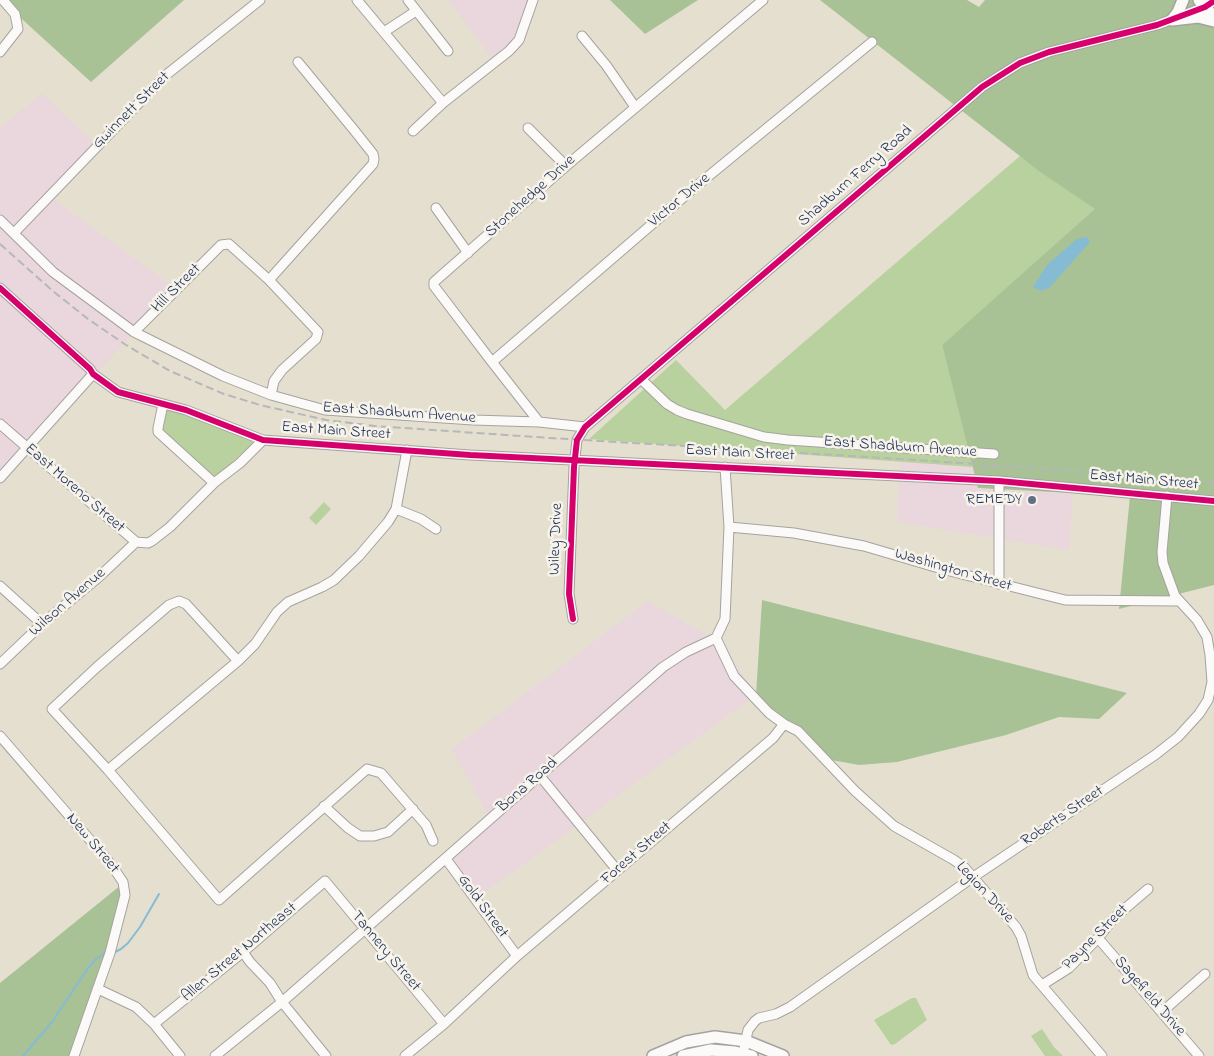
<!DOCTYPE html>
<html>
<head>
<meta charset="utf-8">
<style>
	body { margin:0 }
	canvas { display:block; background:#e5dfcf }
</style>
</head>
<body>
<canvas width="1214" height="1056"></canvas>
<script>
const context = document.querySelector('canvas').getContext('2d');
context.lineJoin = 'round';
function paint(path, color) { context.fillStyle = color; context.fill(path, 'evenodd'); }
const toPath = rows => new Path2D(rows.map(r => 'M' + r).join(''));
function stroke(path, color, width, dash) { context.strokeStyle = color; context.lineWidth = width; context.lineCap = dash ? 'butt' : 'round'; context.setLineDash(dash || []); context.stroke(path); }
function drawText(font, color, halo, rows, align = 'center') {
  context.font = font + ' "Indie Flower",sans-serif'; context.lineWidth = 5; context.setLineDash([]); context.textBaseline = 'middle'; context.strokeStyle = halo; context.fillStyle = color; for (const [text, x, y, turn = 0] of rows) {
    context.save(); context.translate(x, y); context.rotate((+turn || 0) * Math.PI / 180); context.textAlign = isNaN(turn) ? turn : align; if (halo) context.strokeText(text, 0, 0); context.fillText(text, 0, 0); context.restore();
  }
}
paint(toPath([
	[448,0,535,0,524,45,495,62],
	[42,93,99,148,52,198,175,288,0,478,0,128],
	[900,462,973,467,978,489,1073,494,1069,550,897,522],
	[648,601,722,644,756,695,473,901,446,869,490,820,452,749]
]), '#e9d7dd');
paint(toPath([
	[1020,156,1096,209,942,345,973,467,589,439,676,360,725,410],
	[166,410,176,411,251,440,253,443,218,476,209,475,160,431,163,413],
	[324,502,331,509,316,525,309,518],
	[912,998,916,998,927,1020,895,1044,891,1045,874,1020],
	[1042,1029,1054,1047,1063,1056,1045,1056,1031,1036]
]), '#b8d19e');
paint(toPath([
	[1,0,184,0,91,82],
	[610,0,698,0,645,34],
	[820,0,967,0,979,7,985,0,1198,0,1214,18,1214,585,1119,609,1130,496,978,488,942,345,1095,209,1039,171],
	[762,600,1127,693,1099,719,1059,717,1006,735,897,762,859,765,826,759,756,695],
	[121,885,124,903,74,1056,0,1056,0,983]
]), '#a8c296');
paint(toPath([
	[1087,237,1090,242,1050,287,1041,291,1033,287,1047,265,1077,239]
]), '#86bbd4');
stroke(toPath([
	[115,952,121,949,128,943,140,927,159,894],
	[23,1056,52,1022,88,968,96,959,105,953]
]), '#86bbd4', 2);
const minor = toPath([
	[357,0,443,103],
	[408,0,448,51],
	[384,32,416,11],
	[582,36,606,65,635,107],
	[0,52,18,29,15,14,3,0],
	[528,128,566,166],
	[413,131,443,103,509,51,519,40,533,0],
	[436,208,468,253],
	[0,220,53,272,134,332,223,376,271,395,325,410,473,420,539,422,585,427],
	[14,233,166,75,260,0],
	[269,280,373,164,374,159,373,154,354,130,298,62],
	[0,288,90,369,93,374,118,392,186,410,263,440,470,455,999,481,1214,501],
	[134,332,221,245,229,244,269,280,318,332,316,339,282,370,274,381,271,395],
	[492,362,694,188,872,42],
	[642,380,667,404,677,410,687,414,764,437,788,440,994,454],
	[163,404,158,428,158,432,214,483],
	[539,422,492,362,434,286,434,282,566,166,763,0],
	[0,424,136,542,148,543,152,541,170,527,214,483,240,463,263,440],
	[407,450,396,509,388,522,359,556,334,580,322,587,288,602,277,612,255,644,238,661,108,770,219,900,367,769,381,773,426,825,433,841],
	[0,478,93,374],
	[999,481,999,584],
	[396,509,421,519,436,529],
	[729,527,794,533,864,546,942,569,1065,600,1178,601],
	[0,586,42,624],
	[573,619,569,594,574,467,577,440,585,427,982,87,1020,63,1049,52,1157,25,1205,7,1214,1],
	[0,664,42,624,100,576,136,542],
	[784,724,798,731,855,791,894,826,954,860,965,868,1016,927,1021,936,1033,975,1102,1056],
	[0,736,110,863,123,882,125,895,110,953,74,1056],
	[108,770,52,709,97,667,169,605,179,601,186,604,238,661],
	[540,776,617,870],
	[324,806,348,828,360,836,374,836,388,832,413,809],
	[446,859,517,956],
	[1098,938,1199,1056],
	[243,952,250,962,270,983,282,1002,326,1056],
	[1042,985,1069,968,1098,938,1114,918,1148,889],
	[98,989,136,1007,154,1024,180,1056],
	[1162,1012,1205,974],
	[154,1024,243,952,325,881,444,1024],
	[743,1054,748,1030,755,1021,759,1018,776,1014,790,1007,966,882,1155,755,1178,737,1199,714,1208,700,1212,682,1210,655,1207,637,1197,620,1175,596,1163,563,1162,552,1167,496],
	[215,1056,282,1002,663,667,686,652,716,638,725,619,729,527,725,467],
	[405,1056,444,1024,517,956,773,738,784,724,769,713,734,676,716,638]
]);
const major = toPath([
	[1199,0,1214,17],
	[1172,20,1198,17,1214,21],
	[1172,20,1178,12,1183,0],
	[653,1056,686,1042,715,1037,746,1041,783,1056],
	[683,1056,711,1050,735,1052,752,1056]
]);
stroke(minor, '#a4a3a0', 11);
stroke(major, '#a4a3a0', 14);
stroke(minor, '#fbfaf8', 9);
stroke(major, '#fbfaf8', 11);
stroke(toPath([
	[0,244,54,292,88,319,126,345,170,371,224,394,260,405,326,420,375,426,550,438,901,459,1093,472,1214,483]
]), '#b5b7ba', 2, [8, 4]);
stroke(toPath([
	[0,288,90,369,93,374,118,392,186,410,263,440,470,455,999,481,1214,501],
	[573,619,569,594,574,467,577,440,585,427,982,87,1020,63,1049,52,1157,25,1205,7,1214,1]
]), '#d6006c', 6);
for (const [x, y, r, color] of [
	[1032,500,5,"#626d86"]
]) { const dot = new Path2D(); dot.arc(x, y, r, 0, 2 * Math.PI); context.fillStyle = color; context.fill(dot); stroke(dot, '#f7f3e8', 2); }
drawText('16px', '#1b2f5e', '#f7f3e8', [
	["Gwinnett Street",132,111,-45],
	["Shadburn Ferry Road",856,177,-41],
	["Stonehedge Drive",531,197,-42],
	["Victor Drive",680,201,-40],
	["Hill Street",177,289,-45],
	["East Shadburn Avenue",399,414,4],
	["East Main Street",336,432,4],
	["East Shadburn Avenue",900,448,4],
	["East Main Street",740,454,3],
	["East Main Street",1144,481,5],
	["East Moreno Street",74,489,41],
	["Wiley Drive",557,539,-88],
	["Washington Street",953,571,16],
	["Wilson Avenue",68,603,-41],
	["Bona Road",528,786,-41],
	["Roberts Street",1063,817,-34],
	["New Street",92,844,50],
	["Forest Street",637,854,-41],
	["Legion Drive",984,893,47],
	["Gold Street",482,907,54],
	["Payne Street",1096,938,-45],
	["Tannery Street",385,952,50],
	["Allen Street Northeast",240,953,-40],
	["Sagefield Drive",1149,997,49]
]);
drawText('16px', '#1b2f5e', '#f7f3e8', [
	["REMEDY",1022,500]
], 'right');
</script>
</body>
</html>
